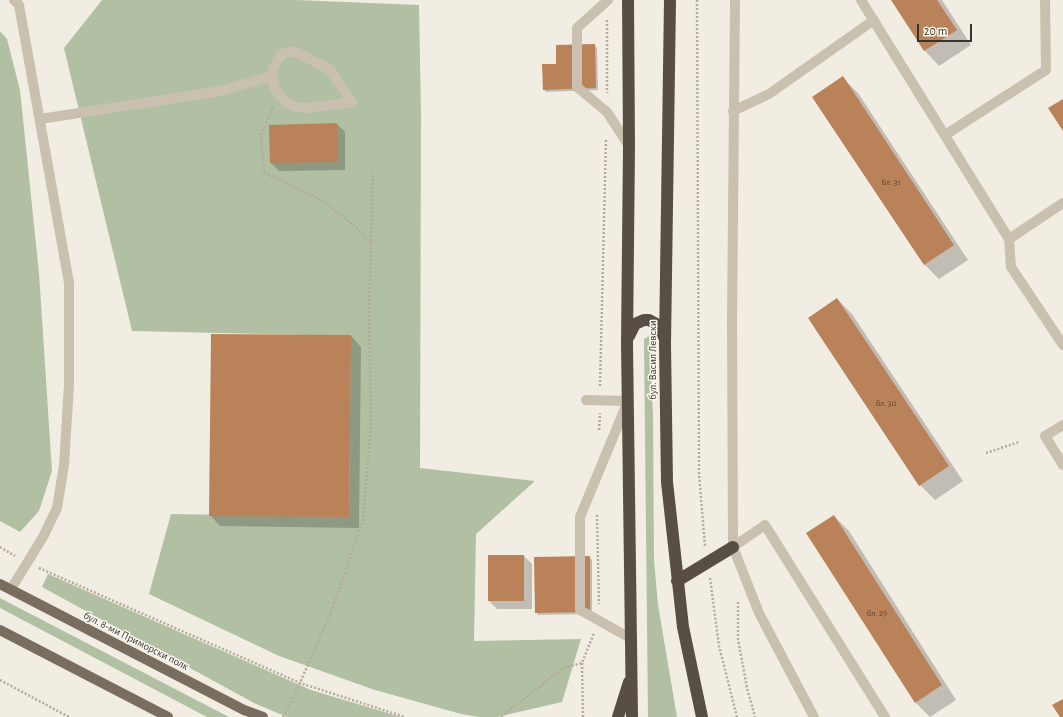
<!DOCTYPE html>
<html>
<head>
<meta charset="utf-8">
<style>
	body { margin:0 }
	#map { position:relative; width:1063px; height:717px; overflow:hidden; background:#f2ede2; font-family:"Alegreya Sans",sans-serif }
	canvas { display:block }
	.scale { position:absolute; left:917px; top:24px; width:55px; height:18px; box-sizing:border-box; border:2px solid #39332c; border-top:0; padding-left:5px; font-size:12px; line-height:14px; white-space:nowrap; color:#39332c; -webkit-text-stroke:3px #f9f6ef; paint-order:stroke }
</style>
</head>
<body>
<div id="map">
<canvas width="1063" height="717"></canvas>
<div class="scale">20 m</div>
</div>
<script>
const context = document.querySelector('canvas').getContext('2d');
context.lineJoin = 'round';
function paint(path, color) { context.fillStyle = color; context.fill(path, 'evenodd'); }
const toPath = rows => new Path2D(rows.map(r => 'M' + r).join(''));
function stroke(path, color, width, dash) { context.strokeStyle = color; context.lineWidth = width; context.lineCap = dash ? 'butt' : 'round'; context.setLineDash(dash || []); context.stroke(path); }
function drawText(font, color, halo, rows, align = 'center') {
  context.font = font + ' "Alegreya Sans",sans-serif'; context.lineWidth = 3; context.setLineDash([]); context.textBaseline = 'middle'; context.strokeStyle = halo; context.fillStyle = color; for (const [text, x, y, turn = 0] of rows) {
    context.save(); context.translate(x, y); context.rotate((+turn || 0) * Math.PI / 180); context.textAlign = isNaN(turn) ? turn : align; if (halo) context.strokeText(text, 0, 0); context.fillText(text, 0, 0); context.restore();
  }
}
paint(toPath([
	[102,0,296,0,419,5,421,115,420,468,535,481,476,534,474,641,581,639,562,702,497,717,479,717,461,714,375,690,279,656,149,594,171,514,349,517,351,336,132,331,64,48],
	[0,31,7,39,20,90,39,273,52,471,39,511,20,532,0,521],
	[649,336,653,416,654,560,658,605,677,717,648,717,644,339],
	[48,574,311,690,401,717,287,717,254,703,42,587],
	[0,598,229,717,207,717,0,608]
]), '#b1c0a3');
paint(toPath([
	[892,0,942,0,971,45,939,66,925,51],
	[594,45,597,48,598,90,546,92,544,89,557,65],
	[843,78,858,93,968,260,939,279,924,264],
	[337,124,345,132,345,170,279,171,271,163],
	[837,299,852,314,963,481,935,500,920,485],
	[351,336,361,347,359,528,220,526,210,515],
	[834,516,849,531,956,700,930,717,915,702],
	[524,556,532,564,532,609,497,609,489,601],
	[589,557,592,560,592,614,538,615,536,612]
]), '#0003');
paint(toPath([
	[891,0,937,0,957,30,924,51],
	[595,44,596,88,543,90,542,64,556,64,556,45],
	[843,76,954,245,924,265,812,97],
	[1063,99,1063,131,1048,108],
	[337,123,338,162,270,163,269,125],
	[837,298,949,466,919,486,808,318],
	[211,334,351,335,349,517,209,516],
	[834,515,942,685,915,703,806,533],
	[488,555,524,555,524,601,488,601],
	[590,556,590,612,535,613,534,557],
	[1063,699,1063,717,1060,717,1052,705]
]), '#ba8258');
stroke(toPath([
	[697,0,699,474,705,546],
	[607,20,607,93],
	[273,107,261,135,264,172,323,201,356,227,371,243],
	[600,386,606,138],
	[599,430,600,413],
	[986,453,1019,442],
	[597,515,599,604],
	[0,547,15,556],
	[39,568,300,683,405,717],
	[710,578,719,646,737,717],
	[738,602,738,639,747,688,755,717],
	[582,663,583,717],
	[0,680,69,717],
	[283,717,300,683,333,607,363,520,371,424,369,312,373,172],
	[501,717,563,668,582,663,594,633]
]), '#b5aa99', 2.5, [2, 2]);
stroke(toPath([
	[608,0,577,28,577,87,607,112,629,146],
	[735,0,732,320,733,547,759,613,814,717],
	[861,0,1009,239,1011,267,1063,345],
	[733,111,769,94,874,20],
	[40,119,221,91,272,76,274,87,280,96,288,104,297,107,307,108,352,102,329,69,294,51,281,54,273,69,272,76],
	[945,135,1046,70,1045,0],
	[1009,239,1063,203],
	[586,400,628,401,580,517,580,610,632,639],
	[1063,425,1045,436,1063,465],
	[733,547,765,525,885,717],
	[11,589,43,537,57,508,64,465,69,385,69,283,19,5,14,0]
]), '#c9c0af', 10);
stroke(toPath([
	[0,584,244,710,263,717],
	[0,630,168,717]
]), '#796d5f', 10);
stroke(toPath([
	[628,0,629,146,627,343,632,717],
	[670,0,665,344,667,482,683,627,702,717],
	[629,336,635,324,644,320,649,320,658,325,664,337],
	[677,581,733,547],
	[618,717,629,682]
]), '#594e44', 12);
drawText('9px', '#594737', null, [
	["бл. 31",891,182],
	["бл. 30",886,403],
	["бл. 29",877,613]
]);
drawText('11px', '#39332c', '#f9f6ef', [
	["бул. Васил Левски",653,360,-90],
	["бул. 8-ми Приморски полк",136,641,27]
]);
</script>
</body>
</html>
